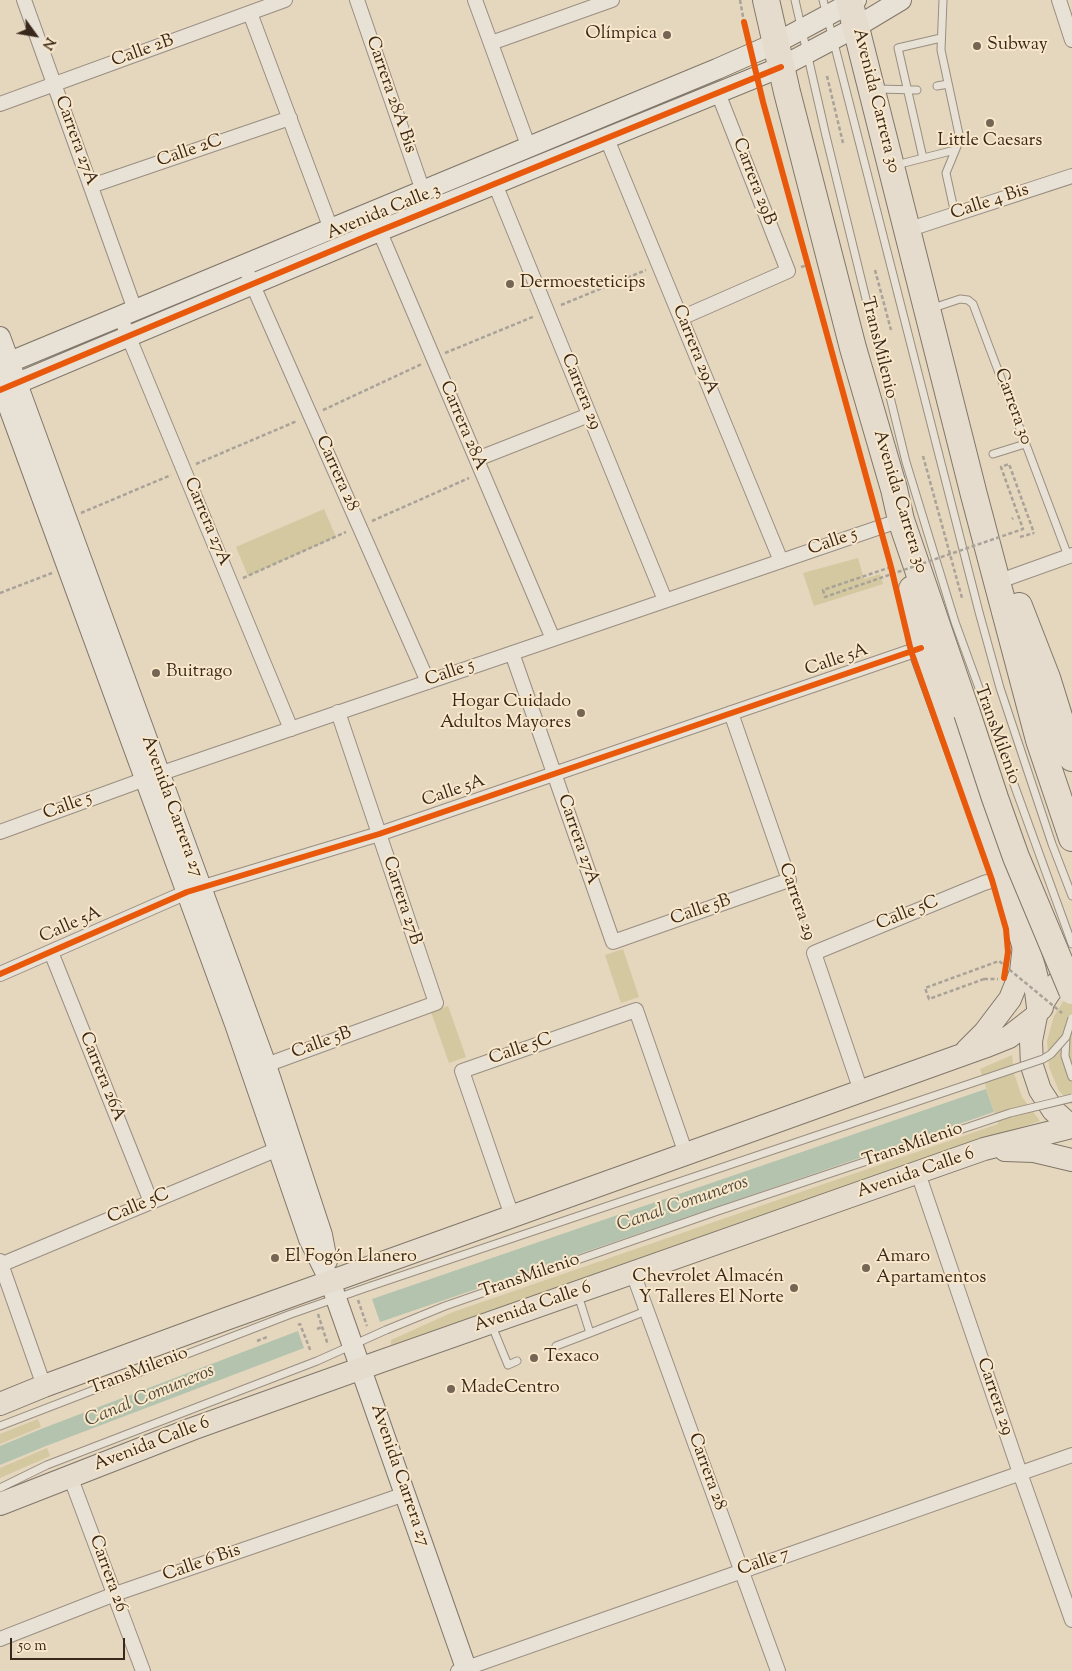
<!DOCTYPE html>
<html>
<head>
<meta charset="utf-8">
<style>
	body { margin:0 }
	#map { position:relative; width:1072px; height:1671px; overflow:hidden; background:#e5d6be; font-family:"Sorts Mill Goudy",serif }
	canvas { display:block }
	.north { position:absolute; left:10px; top:10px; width:50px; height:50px; -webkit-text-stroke:4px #f8e7ca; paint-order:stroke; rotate:122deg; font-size:14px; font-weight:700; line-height:20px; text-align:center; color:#38281b }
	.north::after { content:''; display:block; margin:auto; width:18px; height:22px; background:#38281b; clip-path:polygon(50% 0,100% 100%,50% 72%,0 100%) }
	.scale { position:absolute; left:10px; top:1638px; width:115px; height:22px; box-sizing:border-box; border:2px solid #38281b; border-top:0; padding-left:6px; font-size:15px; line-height:18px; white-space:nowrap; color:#38281b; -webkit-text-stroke:4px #f8e7ca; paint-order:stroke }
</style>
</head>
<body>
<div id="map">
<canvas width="1072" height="1671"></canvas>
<div class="north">N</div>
<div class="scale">50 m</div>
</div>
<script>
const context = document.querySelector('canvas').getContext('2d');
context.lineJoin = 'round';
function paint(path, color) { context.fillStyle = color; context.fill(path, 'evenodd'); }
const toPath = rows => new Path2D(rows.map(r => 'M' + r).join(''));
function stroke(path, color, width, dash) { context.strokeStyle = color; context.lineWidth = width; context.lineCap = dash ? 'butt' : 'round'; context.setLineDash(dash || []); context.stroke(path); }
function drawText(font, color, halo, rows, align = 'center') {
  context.font = font + ' "Sorts Mill Goudy",serif'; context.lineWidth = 4; context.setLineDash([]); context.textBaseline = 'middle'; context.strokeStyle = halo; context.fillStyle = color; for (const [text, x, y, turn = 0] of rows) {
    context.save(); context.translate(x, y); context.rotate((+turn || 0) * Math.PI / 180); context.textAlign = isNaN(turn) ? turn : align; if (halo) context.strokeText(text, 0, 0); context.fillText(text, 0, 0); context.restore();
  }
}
paint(toPath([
	[324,509,336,537,248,576,236,547],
	[858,558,864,579,880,574,883,584,814,606,803,573],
	[623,949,639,997,621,1003,605,955],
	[1072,991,1072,1105,1059,1091,1049,1067,1047,1041,1054,1016,1068,994],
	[448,1006,466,1057,449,1063,431,1012],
	[1012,1055,1014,1073,1022,1097,1040,1121,892,1171,391,1345,391,1340,453,1312,998,1124,980,1069],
	[38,1419,41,1427,0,1444,0,1434],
	[47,1448,50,1456,0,1478,0,1468]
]), '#d3c89f');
paint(toPath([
	[986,1089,994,1112,380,1322,372,1299],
	[298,1331,304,1348,46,1446,0,1465,0,1446,41,1429]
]), '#b3c3ad');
const lane = toPath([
	[795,0,826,136,906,462,955,622,1072,944],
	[823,0,979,612,1000,688,1052,844,1072,896],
	[943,0,941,50,960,139,946,173,955,214],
	[937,86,948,84],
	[878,89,917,90],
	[923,158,898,48,941,38],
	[896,165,955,150],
	[933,308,960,299,968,300,973,304,1068,556],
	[993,454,1025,444],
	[1066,1037,1065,1056,1072,1077],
	[492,1326,508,1365,517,1361],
	[590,1333,646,1311],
	[556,1346,590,1333,578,1295],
	[0,1426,291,1314,371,1286],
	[0,1488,47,1465,317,1361,386,1330]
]);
const street = toPath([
	[24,0,135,310],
	[357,0,423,191],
	[475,0,529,148],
	[1059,0,1072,40],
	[250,13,331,229],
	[491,43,612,0],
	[0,104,285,0],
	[607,139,781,561],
	[495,184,665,600],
	[91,186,290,118],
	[376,223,553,639],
	[907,230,1072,176],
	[244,265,428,682],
	[120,316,291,729],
	[681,318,788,271,718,93],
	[477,459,589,415],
	[1008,578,1072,555],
	[512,653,613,942,789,880,731,713],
	[0,832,159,774,901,520],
	[51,952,151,1202],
	[0,974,187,892,379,834,921,648],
	[266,1065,436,1003,338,712],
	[861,1091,814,953,984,883,1004,877],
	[918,1173,1020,1473,1072,1620],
	[512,1216,462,1071,636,1010,686,1154],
	[0,1261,44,1386],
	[0,1265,278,1149],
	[633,1273,778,1671],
	[70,1476,143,1671],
	[0,1639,115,1594,405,1494],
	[458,1671,1072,1455]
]);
const secondary = toPath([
	[0,337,266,1065,322,1235,327,1261],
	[0,366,717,69,776,43,856,0],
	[0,383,235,1024,309,1239,330,1281,467,1671],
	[6,388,367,236,781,67,856,27,901,0]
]);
const primary = toPath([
	[1072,969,1053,987,1040,1007,1036,1016,1031,1041,1032,1066,1040,1090,1053,1110,1072,1127],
	[967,1050,985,1032,1010,999,1021,972,1024,945],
	[1005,1150,1034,1151,1072,1160],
	[0,1404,44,1386,226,1319,984,1047,1009,1037,1036,1016],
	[0,1504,192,1429,379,1362,984,1149,1072,1127]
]);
const highway = toPath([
	[766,0,787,92,853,348,894,489,901,520,967,713],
	[849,0,974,495,1039,740,1072,838],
	[912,589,921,648,1004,877,1032,967,1038,991,1040,1007],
	[1019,606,1047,678,1072,758]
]);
stroke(lane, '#998e80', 9);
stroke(street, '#998e80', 16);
stroke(secondary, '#817769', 22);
stroke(primary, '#817769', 24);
stroke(highway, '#817769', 28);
stroke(toPath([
	[740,0,744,22],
	[827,76,843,143],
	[801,267,808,265],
	[875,270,891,330],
	[561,305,646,270],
	[445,353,535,316],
	[323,410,422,364],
	[923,456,962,598],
	[196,464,297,421],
	[81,513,171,475],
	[1012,519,1013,518],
	[372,521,469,478],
	[1020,537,1034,533],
	[243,578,346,532],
	[0,593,52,573],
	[793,893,809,940],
	[984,979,998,979],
	[358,1300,367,1326],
	[318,1314,328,1345],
	[298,1325,300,1324,311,1352],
	[317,1329,322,1327],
	[257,1341,267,1337]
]), '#a9a298', 2.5, [4, 2.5]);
stroke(lane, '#e8e1d5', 7);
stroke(street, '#e8e1d5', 14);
stroke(secondary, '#e8e1d5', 20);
stroke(primary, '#e5dcce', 22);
stroke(highway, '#e5dcce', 26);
const laneBridge = toPath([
	[371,1286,1043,1059,1051,1054,1066,1037,1072,1018],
	[386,1330,445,1306,715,1212,1010,1113,1072,1098]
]);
const highwayBridge = toPath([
	[967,713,995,798,1016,857,1072,991]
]);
stroke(laneBridge, '#998e80', 9, []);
stroke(highwayBridge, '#817769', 28, []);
stroke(toPath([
	[891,567,823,590,825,597,1023,529,1001,467,1009,464,1034,533],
	[984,979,929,999,925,988,999,961,1062,1013]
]), '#a9a298', 2.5, [4, 2.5]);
stroke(laneBridge, '#e8e1d5', 7);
stroke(highwayBridge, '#e5dcce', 26);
stroke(toPath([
	[744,22,763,102,891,567,911,651,992,880,1006,929,1008,952,1004,978],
	[0,390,367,236,781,67],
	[0,974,187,892,379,834,921,648]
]), '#e8590c', 6);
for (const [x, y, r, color] of [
	[667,35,5,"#756554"],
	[977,46,5,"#756554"],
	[990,123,5,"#756554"],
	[510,284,5,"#756554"],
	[156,673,5,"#756554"],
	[581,713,5,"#756554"],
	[275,1258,5,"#756554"],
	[866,1268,5,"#756554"],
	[794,1288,5,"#756554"],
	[534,1358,5,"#756554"],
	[451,1389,5,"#756554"]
]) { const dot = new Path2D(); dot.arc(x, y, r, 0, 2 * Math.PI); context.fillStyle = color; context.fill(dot); stroke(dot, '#f8e7ca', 2); }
drawText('18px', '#38281b', '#f8e7ca', [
	["Olímpica",657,35,"right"],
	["Subway",987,46],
	["Little Caesars",990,142,"center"],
	["Dermoesteticips",520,284],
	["Buitrago",166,673],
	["Hogar Cuidado",571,703,"right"],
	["Adultos Mayores",571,724,"right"],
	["El Fogón Llanero",285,1258],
	["Amaro",876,1258],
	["Apartamentos",876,1279],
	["Chevrolet Almacén",784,1278,"right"],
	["Y Talleres El Norte",784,1299,"right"],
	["Texaco",544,1358],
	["MadeCentro",461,1389]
], 'left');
drawText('18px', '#38281b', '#f8e7ca', [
	["Calle 2B",143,52,-20],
	["Carrera 28A Bis",390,95,71],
	["Avenida Carrera 30",875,101,76],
	["Carrera 27A",75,141,70],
	["Calle 2C",190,152,-19],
	["Carrera 29B",753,182,69],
	["Calle 4 Bis",990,203,-18],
	["Avenida Calle 3",384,213,-22],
	["TransMilenio",878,348,76],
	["Carrera 29A",694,350,68],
	["Carrera 29",580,392,68],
	["Carrera 30",1012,407,70],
	["Carrera 28A",462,426,67],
	["Carrera 28",336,474,66],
	["Avenida Carrera 30",899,502,73],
	["Carrera 27A",206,522,67],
	["Calle 5",833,543,-19],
	["Calle 5A",837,661,-19],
	["Calle 5",450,674,-19],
	["TransMilenio",996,735,70],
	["Calle 5A",454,792,-19],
	["Calle 5",68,807,-20],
	["Avenida Carrera 27",171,807,70],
	["Carrera 27A",577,840,71],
	["Carrera 27B",401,901,72],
	["Carrera 29",796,902,71],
	["Calle 5B",701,911,-19],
	["Calle 5C",908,914,-22],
	["Calle 5A",71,926,-24],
	["Calle 5B",322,1044,-20],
	["Calle 5C",521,1050,-19],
	["Carrera 26A",101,1077,68],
	["TransMilenio",913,1146,-19],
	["Avenida Calle 6",916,1174,-19],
	["Calle 5C",139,1207,-23],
	["TransMilenio",530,1277,-19],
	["Avenida Calle 6",533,1308,-19],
	["TransMilenio",139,1372,-21],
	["Carrera 29",994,1397,71],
	["Avenida Calle 6",152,1445,-21],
	["Carrera 28",706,1472,70],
	["Avenida Carrera 27",399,1476,71],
	["Calle 7",764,1563,-19],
	["Calle 6 Bis",202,1564,-19],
	["Carrera 26",107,1574,70]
]);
drawText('italic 19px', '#514d3e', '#f8e7ca', [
	["Canal Comuneros",683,1205,-19],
	["Canal Comuneros",150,1397,-22]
]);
</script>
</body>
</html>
